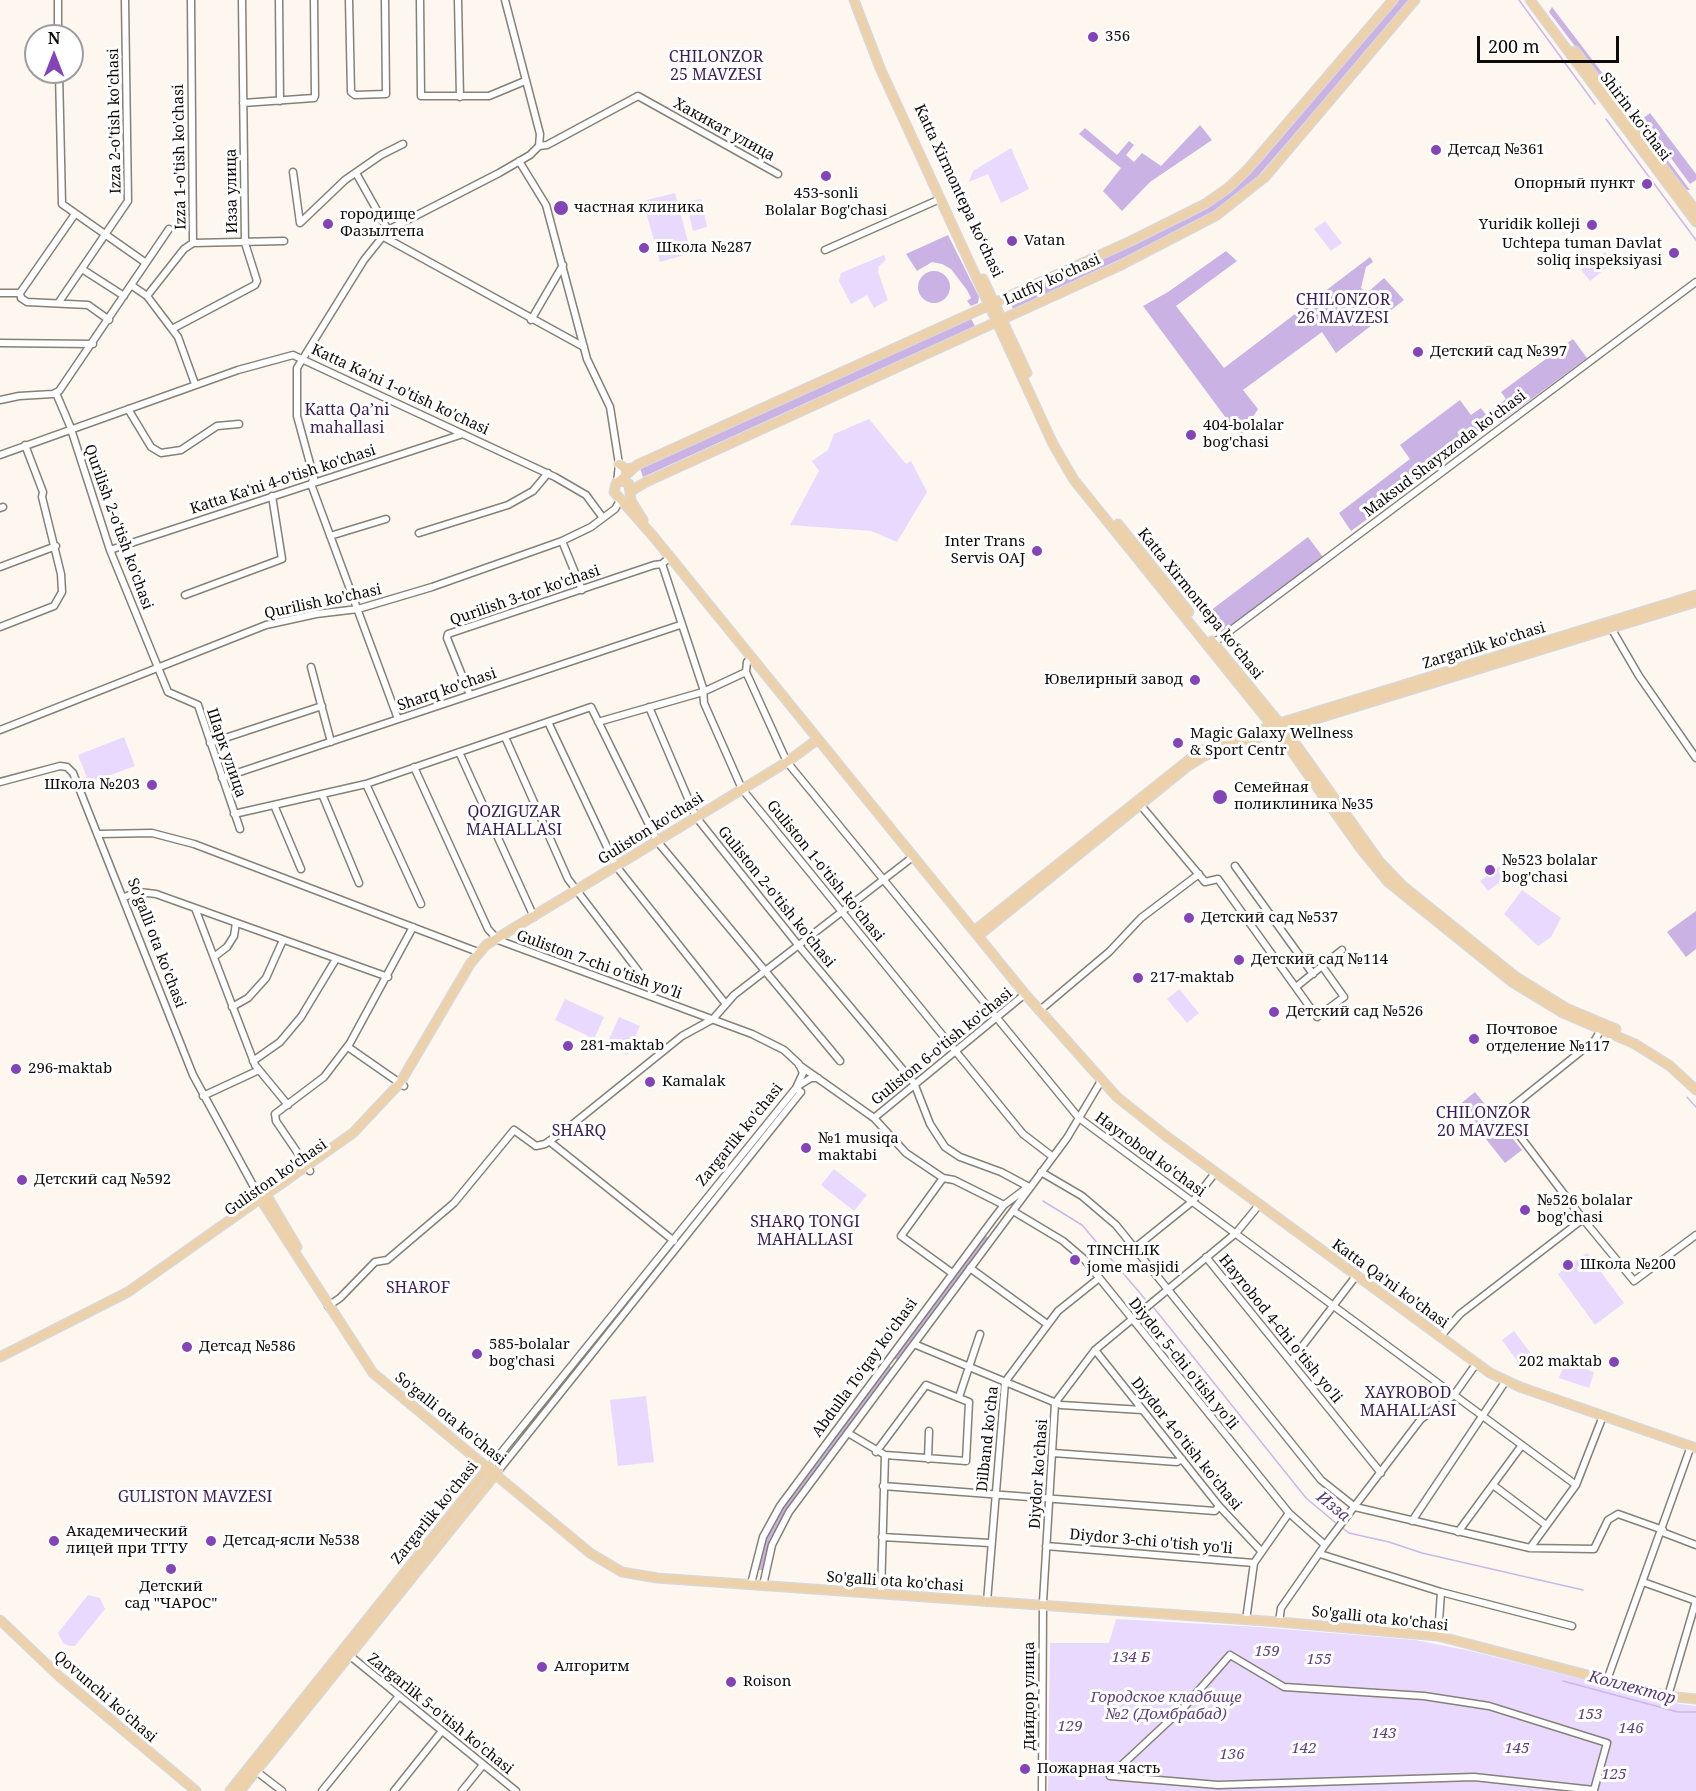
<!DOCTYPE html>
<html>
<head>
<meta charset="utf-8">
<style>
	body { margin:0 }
	#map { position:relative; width:1696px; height:1791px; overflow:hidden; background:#fdf7ef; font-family:"Noto Serif",serif }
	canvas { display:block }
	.north { position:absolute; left:24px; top:24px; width:60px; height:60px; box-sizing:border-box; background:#fff; border:2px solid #9e9d9d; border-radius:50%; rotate:0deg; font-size:16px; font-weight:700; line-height:24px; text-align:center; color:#0d0b09 }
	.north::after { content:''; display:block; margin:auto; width:21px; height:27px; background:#8444b8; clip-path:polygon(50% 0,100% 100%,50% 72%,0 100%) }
	.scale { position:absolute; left:1477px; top:36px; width:142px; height:27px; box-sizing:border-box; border:3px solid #0d0b09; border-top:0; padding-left:8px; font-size:18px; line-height:21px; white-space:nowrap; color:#0d0b09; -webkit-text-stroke:4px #fff; paint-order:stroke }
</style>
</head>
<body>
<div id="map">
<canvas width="1696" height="1791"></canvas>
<div class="north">N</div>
<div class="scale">200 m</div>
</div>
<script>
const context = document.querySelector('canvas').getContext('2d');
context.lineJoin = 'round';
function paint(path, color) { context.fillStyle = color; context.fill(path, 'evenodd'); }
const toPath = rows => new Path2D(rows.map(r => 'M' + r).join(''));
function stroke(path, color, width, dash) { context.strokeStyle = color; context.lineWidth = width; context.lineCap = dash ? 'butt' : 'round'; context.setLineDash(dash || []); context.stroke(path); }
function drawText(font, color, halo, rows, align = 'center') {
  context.font = font + ' "Noto Serif",serif'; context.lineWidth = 6; context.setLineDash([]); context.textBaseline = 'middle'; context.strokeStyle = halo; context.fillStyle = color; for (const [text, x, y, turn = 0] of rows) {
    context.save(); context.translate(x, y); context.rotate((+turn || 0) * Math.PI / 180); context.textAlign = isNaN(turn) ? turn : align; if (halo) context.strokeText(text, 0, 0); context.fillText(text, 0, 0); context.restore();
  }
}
paint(toPath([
	[1011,148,1029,189,1001,203,988,174,969,182,973,171],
	[675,193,691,253,660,262,643,201],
	[701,199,707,227,693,231,686,202],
	[1325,221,1342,243,1331,251,1314,229],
	[1605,252,1613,263,1590,281,1581,270],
	[884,255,886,260,879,266,878,272,888,300,874,308,867,295,851,304,839,281,841,273],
	[869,419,906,464,911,461,927,492,897,542,871,531,790,525,819,471,812,461,828,450,834,434],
	[124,737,135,766,89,783,78,755],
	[1503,864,1511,874,1488,891,1480,881],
	[1522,890,1561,918,1551,937,1538,946,1504,914],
	[1179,989,1199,1013,1187,1023,1167,999],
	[565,999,604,1017,594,1039,555,1020],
	[619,1017,640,1026,627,1055,606,1046],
	[834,1169,867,1195,854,1211,821,1185],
	[1587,1253,1624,1303,1595,1325,1558,1274],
	[1514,1331,1532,1355,1520,1365,1502,1340],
	[1565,1362,1594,1372,1589,1388,1559,1378],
	[646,1396,654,1462,618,1466,610,1400],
	[88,1595,100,1598,105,1609,75,1646,69,1646,63,1643,58,1633],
	[1116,1619,1259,1627,1415,1640,1471,1651,1679,1704,1696,1706,1696,1791,1048,1791,1050,1643,1109,1643]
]), '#ead9ff');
paint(toPath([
	[1399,0,1410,0,1253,182,1194,225,1013,309,1009,300,1076,272,1191,217,1235,187,1260,163],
	[1552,7,1626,104,1619,104,1549,12],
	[1630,110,1690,190,1685,190,1627,115],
	[1650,113,1696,174,1696,180,1690,184,1642,119],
	[1200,125,1212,140,1150,182,1122,211,1103,191,1121,168,1079,134,1085,128,1117,155,1129,141,1134,145,1126,155,1134,162,1142,153,1161,166],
	[948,235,979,297,978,303,971,306,967,301,971,298,967,290,951,269,942,264,932,262,917,271,906,254],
	[1226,251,1237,261,1176,306,1224,368,1370,257,1373,262,1366,267,1361,288,1367,293,1384,278,1404,300,1336,353,1322,332,1243,390,1258,409,1240,437,1143,306,1168,292],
	'918 287a16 16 0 1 1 32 0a16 16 0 1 1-32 0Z',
	[970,317,975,326,643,477,640,468],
	[1573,339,1587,358,1500,422,1491,410,1506,399,1501,392],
	[1460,400,1471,415,1481,408,1494,426,1351,531,1339,513,1410,459,1400,445],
	[1308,537,1323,557,1221,634,1206,614],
	[1696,911,1696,949,1686,957,1667,932],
	[1475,1092,1522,1150,1505,1163,1459,1105],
	[985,1235,988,1238,898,1360,895,1359,894,1357],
	[888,1365,892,1368,783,1516,770,1539,762,1570,758,1570,765,1538,781,1509]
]), '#cab2e4');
stroke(toPath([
	[1519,0,1595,104],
	[1606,119,1696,240],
	[1687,1097,1696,1107],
	[1043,1201,1082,1225,1145,1299],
	[1154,1308,1306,1498,1337,1524],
	[1341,1527,1349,1533,1389,1542,1422,1553,1583,1590],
	[1563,1681,1678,1712,1696,1712]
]), '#ceb6e9', 1.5);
const minor = toPath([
	[58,0,58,36],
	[279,0,280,101],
	[314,0,315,96],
	[349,0,351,92,355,95,386,94,385,0],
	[420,0,421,96,489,96,525,81],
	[458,0,460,97],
	[59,72,62,204,146,263],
	[243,103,314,98],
	[539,146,547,145,638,96,778,174],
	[519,161,546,205,587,359,610,407,619,464,617,483],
	[293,172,300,223,345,180,381,155,403,144],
	[356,173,388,230],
	[75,214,20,293,21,298,27,302,88,305,109,320],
	[382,236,584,347],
	[193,243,284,241],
	[825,250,940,199],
	[82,269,124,296],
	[131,285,147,296,178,337,195,384],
	[0,293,20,293],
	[147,296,184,249,193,243,191,0],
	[59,302,128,201,125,0],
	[531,320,563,265],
	[172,329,255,285,257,281,245,243,242,0],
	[0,343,93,344],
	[56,393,70,426,110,550,168,692,198,705,240,829],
	[0,400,19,396,53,394,59,391,169,229],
	[128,409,151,447,161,453,181,450,217,426,239,424],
	[0,455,238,370,293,355,555,477,586,495,603,518],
	[0,508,3,507],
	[419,533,508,505,533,491,548,473],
	[330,536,386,519],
	[562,541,582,590],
	[110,550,463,434],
	[662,564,703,688,704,703,742,789,1023,1134,1053,1157],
	[0,567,56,546],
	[185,595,282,559,272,496],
	[0,627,54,606,62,592,61,574,42,497,43,492,25,445],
	[1611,628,1639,676,1696,758],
	[1211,645,1696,282],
	[311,667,331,742],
	[746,672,787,762,1079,1118,1576,1485],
	[470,695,447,638,448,634,654,565,662,564,670,557],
	[649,707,696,817,799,946,914,1083,930,1124,945,1147,960,1157,1001,1172,1029,1187],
	[398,719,311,484,314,478,297,416,297,368,364,260,388,230,499,173,530,155,539,146,540,134,505,0],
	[548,722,616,866,725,1003],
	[598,722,703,692,746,672,747,662,752,657],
	[0,730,266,625,316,614,358,609,432,587,562,541,591,527,615,509,621,499],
	[505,737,568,879,639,972],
	[210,743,322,706],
	[459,752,534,917],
	[414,767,488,929,498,940,752,1034,784,1050,799,1064,803,1073,796,1088,492,1464],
	[222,778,680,625],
	[0,782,60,766,67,767,73,773,193,1075,261,1200],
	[366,784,421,904],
	[322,794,359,883],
	[1138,802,1205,882,1218,879,1317,1017,1344,997,1322,966,1342,950],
	[274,805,301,869],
	[234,814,366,784,591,707,657,841,840,1061],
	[99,834,152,833,194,844,478,952],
	[1235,866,1313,974],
	[124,897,139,892,156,894,388,977],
	[195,908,255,1065,288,1105],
	[214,957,227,947,234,936,236,923],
	[1296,987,1322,966],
	[232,1007,248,998,266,978,283,940],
	[1039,1011,1109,952,1141,918,1199,874],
	[348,1047,404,1086],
	[253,1061,280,1042,301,1017,336,959],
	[799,1065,874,1118,906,1153,943,1178,954,1180,1004,1205],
	[798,1086,811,1078,818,1078],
	[203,1096,259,1070],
	[874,1118,1025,994],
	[549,1141,674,1241],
	[310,1171,276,1121,275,1114,324,1077,350,1043,413,927],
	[1041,1172,1082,1196,1116,1225,1321,1480,1355,1507,1530,1548,1594,1549,1608,1520,1618,1514,1663,1530],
	[943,1178,901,1236,952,1273],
	[1013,1211,1063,1241,1084,1259,1289,1513,1325,1545],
	[1583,1219,1503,1114,1595,1040,1602,1028],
	[1136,1247,1193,1201,1215,1173],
	[1206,1257,1381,1473],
	[970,1268,1047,1324],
	[328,1306,340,1298,375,1262,387,1260,454,1203,514,1130,536,1146,545,1144,568,1128,682,1036,713,1019,734,995,914,856],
	[1440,1337,1460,1314,1583,1219,1634,1281,1696,1235],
	[914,1344,1061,1405,1142,1410],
	[1095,1350,1219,1506,1261,1551],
	[1291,1361,1356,1276],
	[959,1397,980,1334],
	[848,1433,885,1455,881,1594],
	[876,1452,926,1385,969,1402,966,1461,885,1455],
	[1053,1453,1177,1462,1182,1459],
	[928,1459,929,1431],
	[499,1470,801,1092,796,1088],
	[1493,1485,1546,1525],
	[883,1486,1215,1511,1219,1506],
	[1412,1521,1505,1382],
	[1458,1532,1522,1445],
	[1662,1532,1696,1545],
	[882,1537,990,1543],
	[1046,1546,1254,1563],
	[1530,1548,1576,1485,1603,1416],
	[1320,1554,1441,1592,1572,1626],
	[752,1580,763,1537,780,1506,994,1218,1004,1205,1024,1190],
	[764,1581,772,1545,789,1512,1067,1138,1101,1081],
	[1643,1582,1696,1601,1668,1696],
	[987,1602,1005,1382,1058,1311,1098,1279],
	[1246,1620,1254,1563,1289,1513],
	[1279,1622,1281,1608,1325,1545,1421,1419,1454,1395,1476,1364],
	[1438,1636,1441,1592],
	[349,1655,516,1791],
	[1230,1655,1284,1687,1424,1696,1489,1706,1607,1743,1594,1790,1474,1777,1218,1785,1110,1776,1185,1706,1230,1655],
	[1607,1680,1691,1446],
	[256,1771,282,1791],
	[322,1791,399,1696],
	[394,1791,442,1731],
	[462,1791,483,1765],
	[1042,1791,1043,1602,1055,1403,1095,1350,1236,1233,1259,1205]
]);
const major = toPath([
	[854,0,880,68,1053,444,1074,480,1283,739,1361,849,1388,882,1512,982,1563,1013,1635,1044,1670,1066,1696,1090],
	[1393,0,1247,170,1228,188,1205,204,1131,241,637,465,616,484,614,492,653,536,1025,994,1117,1097,1166,1136,1490,1373,1520,1387,1696,1448],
	[1530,0,1696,222],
	[1575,51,1696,211],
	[983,279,1027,373],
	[619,464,625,469,632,468],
	[617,482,623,481,629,484,631,501,643,520],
	[631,491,646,482,1119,266,1217,215,1265,177,1415,0],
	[1118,524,1189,612],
	[1212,641,1290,736,1379,861,1403,886,1516,977,1566,1008,1616,1029],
	[974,931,1200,751,1286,721,1696,595],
	[978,936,1188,766,1204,756,1277,731,1696,602],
	[267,1196,297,1247],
	[261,1200,373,1373,590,1553,622,1572,657,1578,1279,1622,1438,1636,1668,1696,1696,1699],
	[0,1357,128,1292,353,1133,400,1083,470,964,486,945,787,762,818,739],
	[0,1620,60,1677,196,1791],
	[230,1791,490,1466],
	[240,1791,498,1471]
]);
stroke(minor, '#858078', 9);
stroke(major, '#d8d8d8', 11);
stroke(minor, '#fff', 6);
stroke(major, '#ecd1aa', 8);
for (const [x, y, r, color] of [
	[1093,37,6,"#8444b8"],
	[1436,150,6,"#8444b8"],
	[826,176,6,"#8444b8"],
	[1647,184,6,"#8444b8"],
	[561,208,8,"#8444b8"],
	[328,224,6,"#8444b8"],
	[1592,225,6,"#8444b8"],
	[1012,241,6,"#8444b8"],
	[644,248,6,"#8444b8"],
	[1674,253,6,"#8444b8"],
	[1418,352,6,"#8444b8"],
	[1191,435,6,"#8444b8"],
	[1037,551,6,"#8444b8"],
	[1195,680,6,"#8444b8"],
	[1178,743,6,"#8444b8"],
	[152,785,6,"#8444b8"],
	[1220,797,8,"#8444b8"],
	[1490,870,6,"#8444b8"],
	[1189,918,6,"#8444b8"],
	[1239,960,6,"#8444b8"],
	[1138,978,6,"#8444b8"],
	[1274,1012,6,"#8444b8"],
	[1474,1039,6,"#8444b8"],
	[568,1046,6,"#8444b8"],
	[16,1069,6,"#8444b8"],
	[650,1082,6,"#8444b8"],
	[806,1148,6,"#8444b8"],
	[22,1180,6,"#8444b8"],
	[1525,1210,6,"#8444b8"],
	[1075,1260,6,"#8444b8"],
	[1568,1265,6,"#8444b8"],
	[187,1347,6,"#8444b8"],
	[477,1354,6,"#8444b8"],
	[1614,1362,6,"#8444b8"],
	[54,1541,6,"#8444b8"],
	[211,1541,6,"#8444b8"],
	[171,1569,6,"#8444b8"],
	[542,1667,6,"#8444b8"],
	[731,1682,6,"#8444b8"],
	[1025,1769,6,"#8444b8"]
]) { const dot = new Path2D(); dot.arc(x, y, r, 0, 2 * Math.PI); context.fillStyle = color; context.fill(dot); stroke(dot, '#fff', 2); }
drawText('15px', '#0d0b09', '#fff', [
	["356",1105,37],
	["Детсад №361",1448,150],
	["Опорный пункт",1635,184,"right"],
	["453-sonli",826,194,"center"],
	["Bolalar Bog'chasi",826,211,"center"],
	["частная клиника",574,208],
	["городище",340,215],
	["Фазылтепа",340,232],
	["Yuridik kolleji",1580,225,"right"],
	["Vatan",1024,241],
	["Uchtepa tuman Davlat",1662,244,"right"],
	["soliq inspeksiyasi",1662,261,"right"],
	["Школа №287",656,248],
	["Детский сад №397",1430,352],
	["404-bolalar",1203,426],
	["bog'chasi",1203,443],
	["Inter Trans",1025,542,"right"],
	["Servis OAJ",1025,559,"right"],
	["Ювелирный завод",1183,680,"right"],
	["Magic Galaxy Wellness",1190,734],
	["& Sport Centr",1190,751],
	["Школа №203",140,785,"right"],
	["Семейная",1234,788],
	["поликлиника №35",1234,805],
	["№523 bolalar",1502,861],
	["bog'chasi",1502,878],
	["Детский сад №537",1201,918],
	["Детский сад №114",1251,960],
	["217-maktab",1150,978],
	["Детский сад №526",1286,1012],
	["Почтовое",1486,1030],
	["отделение №117",1486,1047],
	["281-maktab",580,1046],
	["296-maktab",28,1069],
	["Kamalak",662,1082],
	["№1 musiqa",818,1139],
	["maktabi",818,1156],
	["Детcкий сад №592",34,1180],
	["№526 bolalar",1537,1201],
	["bog'chasi",1537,1218],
	["TINCHLIK",1087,1251],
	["jome masjidi",1087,1268],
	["Школа №200",1580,1265],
	["585-bolalar",489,1345],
	["bog'chasi",489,1362],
	["Детсад №586",199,1347],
	["202 maktab",1602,1362,"right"],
	["Академический",66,1532],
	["лицей при ТГТУ",66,1549],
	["Детсад-ясли №538",223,1541],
	["Детский",171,1587,"center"],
	["сад \"ЧАРОС\"",171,1604,"center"],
	["Алгоритм",554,1667],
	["Roison",743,1682],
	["Пожарная часть",1037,1769]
], 'left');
drawText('15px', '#0d0b09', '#fff', [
	["Shirin koʻchasi",1635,117,53],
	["Izza 2-o'tish ko'chasi",115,121,-91],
	["Хакикат улица",724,130,29],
	["Izza 1-o'tish ko'chasi",180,157,-91],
	["Изза улица",232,191,-91],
	["Katta Xirmontepa koʻchasi",958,191,65],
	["Lutfiy ko'chasi",1052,280,-24],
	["Katta Ka'ni 1-o'tish ko'chasi",400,390,25],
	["Maksud Shayxzoda ko'chasi",1445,454,-37],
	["Katta Ka'ni 4-o'tish ko'chasi",283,480,-18],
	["Qurilish 2-o'tish ko'chasi",118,527,70],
	["Qurilish 3-tor ko'chasi",525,596,-19],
	["Qurilish ko'chasi",323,602,-12],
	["Katta Xirmontepa koʻchasi",1200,604,51],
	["Zargarlik ko'chasi",1484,646,-17],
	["Sharq ko'chasi",447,690,-19],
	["Шарк улица",226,753,71],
	["Guliston ko'chasi",651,829,-32],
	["Guliston 1-o'tish ko'chasi",825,871,51],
	["Guliston 2-o'tish ko'chasi",776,897,51],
	["So'galli ota ko'chasi",156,943,69],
	["Guliston 7-chi o'tish yo'li",599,965,20],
	["Guliston 6-o'tish ko'chasi",942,1047,-39],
	["Zargarlik ko'chasi",740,1135,-51],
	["Hayrobod ko'chasi",1150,1155,36],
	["Guliston ko'chasi",276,1178,-35],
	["Katta Qa'ni ko'chasi",1390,1284,36],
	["Hayrobod 4-chi o'tish yo'li",1280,1329,51],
	["Diydor 5-chi o'tish yo'li",1183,1364,51],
	["Abdulla To'qay ko'chasi",865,1368,-54],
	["So'galli ota ko'chasi",450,1419,39],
	["Dilband ko'cha",988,1439,-84],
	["Diydor 4-o'tish ko'chasi",1186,1444,51],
	["Diydor ko'chasi",1039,1474,-86],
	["Zargarlik ko'chasi",435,1513,-51],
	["Diydor 3-chi o'tish yo'li",1151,1542,5],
	["So'galli ota ko'chasi",895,1582,4],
	["So'galli ota ko'chasi",1380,1619,6],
	["Дийдор улица",1030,1696,-90],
	["Qovunchi ko'chasi",105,1697,41],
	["Zargarlik 5-o'tish ko'chasi",440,1714,39]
]);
drawText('italic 15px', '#5f3f7d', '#fff', [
	["159",1267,1652],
	["134 Б",1131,1658],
	["155",1319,1660],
	["Городское кладбище",1166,1698],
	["№2 (Домбрабад)",1166,1715],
	["153",1590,1715],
	["129",1070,1727],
	["146",1631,1729],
	["143",1384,1734],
	["142",1304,1749],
	["145",1517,1749],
	["136",1232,1755],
	["125",1614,1775]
]);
drawText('16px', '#3d1e57', '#fff', [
	["CHILONZOR",716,57],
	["25 MAVZESI",716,75],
	["CHILONZOR",1343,300],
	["26 MAVZESI",1343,318],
	["Katta Qaʼni",347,410],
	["mahallasi",347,428],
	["QOZIGUZAR",514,812],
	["MAHALLASI",514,830],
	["CHILONZOR",1483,1113],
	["20 MAVZESI",1483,1131],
	["SHARQ",579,1131],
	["SHARQ TONGI",805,1222],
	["MAHALLASI",805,1240],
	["SHAROF",418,1288],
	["XAYROBOD",1408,1393],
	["MAHALLASI",1408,1411],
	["GULISTON MAVZESI",195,1497]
]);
drawText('italic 16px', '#573774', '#fff', [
	["Изза",1333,1507,39],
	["Коллектор",1632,1688,15]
]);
</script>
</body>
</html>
